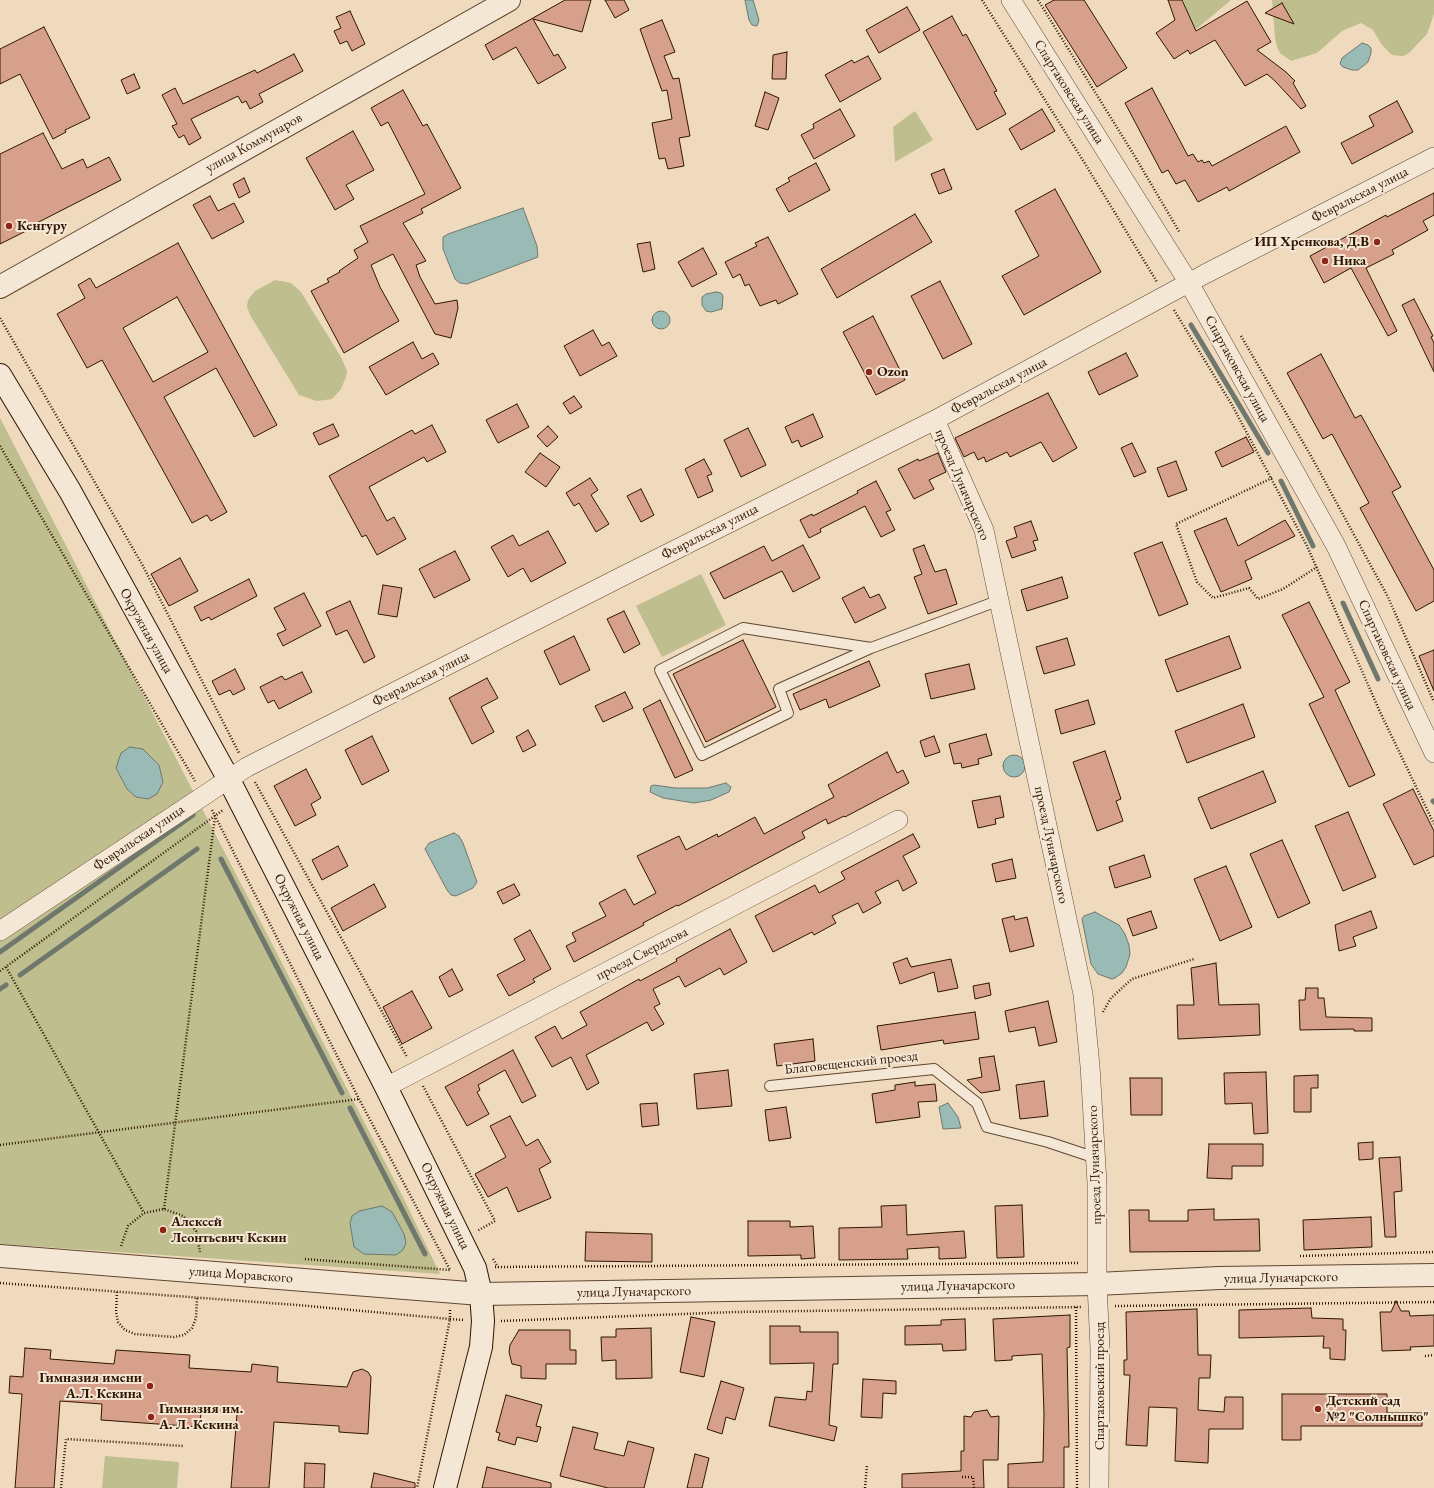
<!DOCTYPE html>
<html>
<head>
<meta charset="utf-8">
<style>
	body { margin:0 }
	canvas { display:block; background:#efdabe }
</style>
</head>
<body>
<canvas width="1434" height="1488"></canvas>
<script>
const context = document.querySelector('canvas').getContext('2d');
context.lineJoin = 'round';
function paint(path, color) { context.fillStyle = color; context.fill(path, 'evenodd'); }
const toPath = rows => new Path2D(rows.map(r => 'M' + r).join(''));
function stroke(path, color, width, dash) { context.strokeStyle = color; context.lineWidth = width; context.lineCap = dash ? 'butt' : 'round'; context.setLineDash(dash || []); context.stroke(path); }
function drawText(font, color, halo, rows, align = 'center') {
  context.font = font + ' "EB Garamond",serif'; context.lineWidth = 4; context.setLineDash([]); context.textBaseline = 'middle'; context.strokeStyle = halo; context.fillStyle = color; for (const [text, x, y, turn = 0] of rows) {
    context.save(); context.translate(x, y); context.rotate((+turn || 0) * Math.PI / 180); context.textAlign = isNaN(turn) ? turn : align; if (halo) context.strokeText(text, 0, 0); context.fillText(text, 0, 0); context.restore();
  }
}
paint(toPath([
	[1183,0,1231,0,1194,31],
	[1272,0,1434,0,1434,14,1427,34,1409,53,1403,56,1392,55,1382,45,1373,30,1361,23,1342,31,1317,53,1291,61,1280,53,1277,47,1275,38],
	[915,111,933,140,895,162,893,127],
	[275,280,291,283,301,292,341,357,347,371,346,377,341,389,332,399,317,401,299,395,250,315,247,307,248,300,255,291],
	[0,418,403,1197,440,1274,0,1244],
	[701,574,726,625,662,657,636,606],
	[105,1456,179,1462,177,1488,102,1488]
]), '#bebe8e');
const water = toPath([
	[745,0,753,0,759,20,757,26,752,25,749,20,745,0],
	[1362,43,1368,45,1371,48,1371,53,1368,62,1358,70,1352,70,1343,67,1340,64,1342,58,1362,43],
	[523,208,537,246,538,257,467,284,460,283,455,279,443,249,443,237,448,234,523,208],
	[716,292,721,293,723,296,722,309,711,312,706,311,702,305,702,297,706,294,716,292],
	'652 320a9 9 0 1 1 18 0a9 9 0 1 1-18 0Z',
	[130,747,143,749,159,765,163,782,157,794,148,799,136,797,127,789,116,768,121,753,130,747],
	'1003 766a11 11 0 1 1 22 0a11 11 0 1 1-22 0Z',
	[726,783,731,787,729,792,711,800,694,803,663,798,650,792,651,786,654,785,675,788,707,788,726,783],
	[454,833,459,836,463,843,477,882,473,888,456,896,451,895,447,890,425,849,429,843,454,833],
	[1095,912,1119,925,1125,934,1129,945,1130,954,1126,967,1122,973,1115,978,1112,979,1098,974,1091,964,1082,919,1084,916,1095,912],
	[948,1103,958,1117,961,1128,943,1129,939,1107,948,1103],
	[382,1206,392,1212,404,1234,406,1243,403,1250,396,1255,364,1254,354,1247,350,1223,352,1216,359,1211,382,1206]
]);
paint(water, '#9abab6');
stroke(water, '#70786d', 1);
stroke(toPath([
	[1191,325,1268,453],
	[1281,481,1313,546],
	[1343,603,1378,679],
	[1433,801,1434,802],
	[221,859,342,1093],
	[0,952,193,815],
	[20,975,197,849],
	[0,989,6,985],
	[350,1108,425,1254]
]), '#70786d', 5);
const building = toPath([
	[565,0,591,0,582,32,533,19,554,56,558,54,566,68,538,84,516,47,493,60,485,45,565,0],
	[605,0,624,0,629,10,615,18,605,0],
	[1054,0,1084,0,1127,68,1097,87,1045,5,1054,0],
	[1168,0,1182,0,1196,31,1247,1,1271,42,1257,50,1286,72,1295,81,1293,83,1306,106,1301,109,1275,81,1267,74,1245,86,1215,40,1190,54,1188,50,1174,59,1156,33,1175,20,1168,0],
	[1282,3,1294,24,1265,13,1282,3],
	[907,7,920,30,879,53,866,30,907,7],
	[350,11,365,44,352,51,347,41,340,44,334,31,341,28,336,17,350,11],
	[952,16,963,36,966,34,997,91,994,92,1006,114,977,130,923,32,952,16],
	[662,20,675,52,664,56,673,79,679,78,690,136,679,138,684,166,668,169,665,158,659,159,652,123,672,119,667,90,662,91,640,29,662,20],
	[44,27,90,118,65,130,66,132,53,139,20,74,0,84,0,49,44,27],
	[787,52,786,79,772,79,773,55,787,52],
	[294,54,303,71,259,94,263,102,250,109,246,101,242,103,238,96,191,119,201,138,189,145,184,135,179,138,172,126,177,124,162,95,175,88,183,104,255,70,257,73,294,54],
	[868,56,881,79,840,102,825,75,852,60,854,63,868,56],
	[134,74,140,88,127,94,121,80,134,74],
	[1152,88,1188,156,1193,154,1198,162,1202,160,1204,163,1209,161,1212,166,1286,126,1300,152,1229,191,1227,187,1198,202,1185,180,1176,184,1168,170,1162,173,1125,103,1152,88],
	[403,90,423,126,427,124,461,188,421,209,423,213,403,223,426,261,416,265,420,277,435,304,457,300,458,308,451,338,435,334,393,254,371,265,380,287,399,321,344,353,311,291,329,282,327,279,340,272,339,271,358,258,354,250,368,242,360,226,425,194,388,122,381,126,371,108,403,90],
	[765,92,779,98,768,130,755,126,765,92],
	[1397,101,1413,132,1352,164,1341,143,1374,126,1369,116,1397,101],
	[840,109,855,136,814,159,801,135,814,128,813,124,840,109],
	[1042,109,1055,131,1021,150,1009,129,1042,109],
	[353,131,374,170,346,185,354,199,335,210,306,158,353,131],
	[43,133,62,169,83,159,87,168,109,157,121,180,27,228,28,230,0,244,0,154,43,133],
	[816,163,830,190,789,212,776,189,790,181,788,178,816,163],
	[944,169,952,189,939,194,931,174,944,169],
	[244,178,250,192,239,198,233,184,244,178],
	[1055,189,1101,272,1024,315,1002,276,1039,256,1015,211,1055,189],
	[1434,193,1434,215,1423,221,1428,230,1392,250,1394,254,1366,268,1397,331,1388,336,1351,268,1324,283,1310,256,1386,215,1387,217,1434,193],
	[210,196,218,211,234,203,244,222,212,239,193,205,210,196],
	[915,214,932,242,837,298,821,269,915,214],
	[768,237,798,294,778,304,776,300,760,306,749,284,745,286,740,274,733,278,725,262,757,246,755,243,768,237],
	[650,242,655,269,643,272,637,244,650,242],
	[178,243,277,425,254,437,216,368,164,397,227,512,211,521,207,515,192,523,102,360,87,368,57,314,85,298,78,285,90,278,96,288,178,243],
	[177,297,208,352,153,382,123,328,177,297],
	[703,248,717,274,692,287,678,262,703,248],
	[940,281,972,344,943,359,911,296,940,281],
	[1414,299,1433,336,1431,337,1434,343,1434,372,1402,305,1414,299],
	[873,316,905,380,876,395,843,332,873,316],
	[593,330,602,346,609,342,617,356,580,376,564,346,593,330],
	[413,342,422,359,433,353,439,364,386,395,369,367,413,342],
	[1126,353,1138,376,1099,395,1088,372,1126,353],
	[1321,354,1355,418,1361,415,1401,487,1392,492,1434,570,1434,601,1416,611,1360,508,1369,503,1332,434,1323,439,1287,373,1321,354],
	[1048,393,1077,448,1053,462,1041,442,1010,457,1007,452,986,462,984,457,978,460,974,452,964,457,955,438,1048,393],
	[574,396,582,407,570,414,563,403,574,396],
	[517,404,529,427,498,443,486,420,517,404],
	[813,414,823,437,801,447,798,440,792,443,785,427,813,414],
	[333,424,339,436,319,445,313,433,333,424],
	[432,425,446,452,427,462,424,457,369,487,387,521,394,517,406,539,377,555,366,535,362,537,329,476,412,430,415,434,432,425],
	[548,426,558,437,547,447,537,436,548,426],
	[748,428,766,465,741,477,724,440,748,428],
	[1246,437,1254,452,1222,467,1215,452,1246,437],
	[1132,443,1146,472,1134,477,1121,448,1132,443],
	[540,453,560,467,546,487,525,472,540,453],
	[938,453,946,472,929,480,934,489,914,499,898,469,918,459,919,461,938,453],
	[704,459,712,474,707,476,713,491,698,498,685,469,704,459],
	[1176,461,1187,490,1168,497,1157,468,1176,461],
	[590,478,598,490,591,495,609,524,596,532,579,503,574,506,566,493,590,478],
	[876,481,891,510,886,512,895,530,881,537,865,506,820,529,821,532,809,538,800,520,812,514,813,516,858,493,857,491,876,481],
	[641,489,654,515,641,522,627,496,641,489],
	[1226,518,1238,546,1285,520,1295,536,1245,561,1252,579,1221,592,1194,531,1226,518],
	[1031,521,1038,540,1033,541,1036,550,1012,558,1006,541,1017,537,1014,527,1031,521],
	[548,531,566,563,531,582,523,568,508,577,491,547,513,535,519,546,548,531],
	[1162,542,1188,604,1159,616,1134,553,1162,542],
	[803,545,820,578,793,592,782,571,724,599,710,573,764,546,772,561,803,545],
	[924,545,935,572,946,569,957,604,928,614,914,577,922,574,913,549,924,545],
	[455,551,470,580,434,598,419,569,455,551],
	[180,558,198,591,169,606,151,574,180,558],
	[1062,577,1068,598,1027,611,1021,590,1062,577],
	[249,579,257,596,211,620,209,617,201,621,194,607,249,579],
	[383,585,402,588,397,617,378,614,383,585],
	[864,587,870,598,879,594,886,608,855,623,842,598,864,587],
	[304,593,321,626,283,646,277,634,286,630,274,608,304,593],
	[350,601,375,657,364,663,347,630,336,635,326,612,350,601],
	[1309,602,1350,682,1335,690,1375,775,1349,787,1309,704,1324,697,1282,615,1309,602],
	[624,611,640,644,624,653,607,619,624,611],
	[574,636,590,670,560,685,544,651,574,636],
	[1229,636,1241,668,1177,692,1165,660,1229,636],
	[1067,638,1075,665,1044,674,1036,647,1067,638],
	[743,640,776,707,706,742,673,674,743,640],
	[1434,650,1434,691,1419,656,1434,650],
	[869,661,880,686,829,708,826,699,800,710,793,694,869,661],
	[969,664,975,689,931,699,925,674,969,664],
	[235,669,245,689,233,695,230,690,219,695,212,681,235,669],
	[302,672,312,692,279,709,274,700,268,703,260,687,282,676,285,680,302,672],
	[487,678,498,698,481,707,494,732,472,744,449,698,487,678],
	[625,692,633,708,603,722,595,706,625,692],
	[660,700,693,770,675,778,643,709,660,700],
	[1088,700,1095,724,1061,734,1055,710,1088,700],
	[1243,704,1255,737,1187,763,1175,731,1243,704],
	[528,730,536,745,523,752,516,737,528,730],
	[986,734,992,755,978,759,979,764,962,768,961,763,954,764,949,744,986,734],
	[372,736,389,771,362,785,345,750,372,736],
	[934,736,940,752,925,757,920,741,934,736],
	[1105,751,1121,799,1116,801,1123,821,1097,831,1073,762,1105,751],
	[887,752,897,773,903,770,909,783,845,817,844,816,828,824,826,819,802,832,805,838,678,906,677,905,643,923,644,925,574,962,566,946,576,941,572,933,606,916,599,903,625,889,634,905,656,893,637,856,679,836,686,850,717,834,718,837,755,817,764,834,834,797,828,785,887,752],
	[306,769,321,798,311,804,316,815,295,826,274,786,306,769],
	[1263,771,1276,802,1211,829,1198,798,1263,771],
	[1413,789,1434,831,1434,856,1414,865,1383,804,1413,789],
	[1000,796,1004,817,995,819,996,824,978,828,972,801,1000,796],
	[1348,812,1376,877,1343,891,1315,826,1348,812],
	[913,834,920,847,903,856,917,883,903,891,898,880,875,892,881,903,863,913,858,903,832,916,836,923,814,935,812,932,773,952,755,916,815,885,819,893,845,879,841,872,913,834],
	[1282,840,1310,903,1278,918,1250,854,1282,840],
	[338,846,348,866,322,880,312,860,338,846],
	[1144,855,1151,877,1115,888,1109,867,1144,855],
	[1012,859,1016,878,996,882,992,864,1012,859],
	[1226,866,1252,927,1220,941,1194,879,1226,866],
	[374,884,386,907,343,931,331,908,374,884],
	[514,884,520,895,503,904,497,892,514,884],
	[1151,911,1157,928,1133,936,1127,919,1151,911],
	[1371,911,1377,928,1353,937,1356,946,1339,951,1335,925,1371,911],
	[1014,916,1015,920,1027,917,1034,946,1010,952,1002,919,1014,916],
	[730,929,747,962,724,975,720,968,685,987,679,976,653,989,660,1004,654,1007,664,1024,652,1031,647,1022,586,1055,599,1083,587,1090,571,1057,552,1067,535,1037,555,1026,562,1039,587,1025,580,1012,639,979,640,981,677,961,676,959,730,929],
	[530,930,551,969,533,979,535,982,509,996,497,975,525,960,514,939,530,930],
	[907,958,911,967,951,959,958,988,938,992,934,972,900,984,893,963,907,958],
	[1216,963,1219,1005,1259,1004,1260,1035,1178,1039,1177,1005,1194,1005,1191,968,1216,963],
	[452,969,463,990,449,997,439,977,452,969],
	[989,983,991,995,975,999,973,986,989,983],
	[1306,988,1318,988,1318,998,1324,998,1326,1017,1372,1018,1372,1031,1354,1031,1354,1029,1300,1030,1299,1000,1305,1000,1306,988],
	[412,991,432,1028,402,1044,383,1007,412,991],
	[1048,1001,1057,1042,1039,1046,1035,1027,1009,1032,1005,1011,1048,1001],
	[975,1012,979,1039,944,1044,943,1040,881,1050,877,1026,975,1012],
	[813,1039,815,1061,777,1066,774,1044,813,1039],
	[513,1050,536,1096,522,1103,505,1070,478,1085,480,1090,477,1092,489,1114,467,1126,445,1087,513,1050],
	[994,1056,1000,1090,981,1093,967,1080,982,1077,979,1058,994,1056],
	[728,1070,732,1106,697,1109,694,1074,728,1070],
	[1266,1072,1268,1133,1254,1134,1252,1103,1225,1104,1224,1073,1266,1072],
	[1318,1075,1318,1088,1311,1088,1311,1112,1294,1112,1294,1076,1318,1075],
	[1130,1078,1162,1078,1162,1115,1131,1115,1130,1078],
	[1044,1081,1048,1116,1020,1119,1016,1085,1044,1081],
	[915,1082,915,1086,935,1084,937,1101,918,1102,920,1117,876,1123,872,1094,895,1090,895,1085,915,1082],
	[657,1103,659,1125,642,1127,640,1104,657,1103],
	[786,1107,791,1138,769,1141,765,1110,786,1107],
	[510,1116,526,1146,538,1139,551,1162,539,1169,551,1198,518,1212,507,1187,488,1197,475,1174,506,1157,490,1126,510,1116],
	[1373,1142,1373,1159,1359,1160,1358,1143,1373,1142],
	[1209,1144,1263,1144,1263,1166,1232,1166,1232,1179,1207,1178,1209,1144],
	[1400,1157,1402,1191,1394,1192,1396,1237,1385,1237,1379,1158,1400,1157],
	[906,1205,907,1235,964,1231,966,1258,939,1259,939,1247,907,1249,908,1259,839,1260,839,1228,882,1227,881,1206,906,1205],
	[1022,1205,1024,1257,997,1258,995,1206,1022,1205],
	[1214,1209,1214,1220,1259,1219,1260,1251,1130,1252,1129,1210,1149,1210,1149,1221,1188,1221,1188,1210,1214,1209],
	[1371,1217,1372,1247,1304,1250,1303,1220,1371,1217],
	[748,1221,790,1221,790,1227,813,1226,815,1258,801,1259,801,1255,748,1256,748,1221],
	[586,1232,652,1234,652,1262,585,1261,586,1232],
	[1396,1301,1401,1311,1409,1311,1410,1316,1434,1315,1434,1346,1410,1347,1411,1350,1382,1351,1380,1312,1391,1312,1396,1301],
	[1311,1308,1312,1318,1343,1319,1343,1330,1346,1330,1345,1360,1330,1359,1330,1348,1323,1348,1324,1336,1239,1338,1239,1310,1311,1308],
	[1197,1309,1198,1355,1211,1355,1210,1378,1199,1378,1198,1410,1224,1412,1225,1397,1243,1397,1243,1429,1209,1429,1208,1463,1175,1461,1177,1408,1149,1407,1147,1446,1126,1445,1130,1375,1124,1375,1124,1360,1127,1360,1126,1312,1197,1309],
	[1070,1315,1070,1347,1067,1348,1069,1447,1064,1447,1064,1488,1008,1488,1008,1464,1043,1462,1044,1414,1042,1354,1012,1356,1012,1360,995,1361,993,1319,1070,1315],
	[691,1317,715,1322,704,1377,680,1372,691,1317],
	[965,1319,966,1350,943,1351,942,1344,905,1345,905,1326,941,1325,941,1320,965,1319],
	[770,1326,800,1326,800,1332,838,1332,838,1364,833,1364,829,1425,837,1427,834,1441,769,1426,775,1397,806,1400,807,1391,812,1392,814,1363,770,1364,770,1326],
	[651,1328,652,1378,616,1379,616,1360,602,1361,601,1337,616,1337,616,1329,651,1328],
	[519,1330,570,1330,570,1350,576,1350,576,1364,546,1364,546,1379,521,1378,521,1366,512,1364,509,1352,510,1345,519,1330],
	[25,1348,51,1350,50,1359,114,1364,116,1350,190,1355,189,1368,251,1372,252,1364,278,1367,277,1382,347,1387,353,1372,362,1369,368,1372,371,1377,368,1434,339,1432,339,1426,274,1422,269,1488,231,1488,237,1414,201,1411,200,1427,101,1420,102,1404,60,1401,54,1488,15,1488,22,1394,9,1393,10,1376,23,1377,25,1348],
	[863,1379,896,1381,896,1394,883,1393,882,1418,861,1417,863,1379],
	[721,1381,744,1388,735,1420,726,1417,722,1434,707,1429,721,1381],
	[1282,1394,1387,1394,1387,1413,1422,1413,1422,1426,1301,1426,1301,1440,1282,1440,1282,1394],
	[506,1395,542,1405,536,1426,541,1427,537,1442,517,1437,515,1445,498,1440,500,1433,496,1432,506,1395],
	[987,1410,991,1417,999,1416,998,1460,983,1460,984,1488,902,1488,902,1474,961,1471,961,1451,964,1451,964,1416,971,1417,974,1412,987,1410],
	[573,1427,598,1433,594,1449,624,1456,628,1441,654,1448,644,1488,608,1488,560,1476,573,1427],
	[695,1454,709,1458,702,1488,687,1488,695,1454],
	[305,1463,325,1464,324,1488,304,1488,305,1463],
	[487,1467,551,1483,551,1488,482,1488,487,1467],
	[374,1473,415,1483,415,1488,371,1488,374,1473]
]);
paint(building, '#d7a08a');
stroke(building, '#301600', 1);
const service = toPath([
	[871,648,743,628,660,670,702,755,788,713,779,689,871,648,1000,600],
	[770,1086,934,1069,977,1103,987,1127,1048,1142,1096,1158]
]);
const minor = toPath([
	[1011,0,1189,283,1336,546,1434,753],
	[935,420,984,530,1083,994,1090,1066,1097,1183,1097,1284,1100,1348,1099,1488],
	[0,931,247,767,619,578,935,420,1205,274,1434,157],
	[386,1087,898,820]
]);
const tertiary = toPath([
	[0,287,509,0],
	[0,1256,481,1294,1097,1284,1219,1278,1434,1275]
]);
const secondary = toPath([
	[0,375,70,491,228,778,386,1087,475,1268,481,1294,483,1321,481,1347,445,1488]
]);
stroke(service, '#604730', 12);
stroke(minor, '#604730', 20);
stroke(tertiary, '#604730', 24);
stroke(secondary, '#301600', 24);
stroke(toPath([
	[982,0,1084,162,1157,282],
	[1038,0,1134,155,1180,233],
	[1174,310,1232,405,1307,546,1380,712,1434,824],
	[0,318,143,566,239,753],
	[1241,336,1311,456,1388,597,1434,702],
	[0,446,195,781],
	[1272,478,1176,524,1197,582,1213,598,1249,588,1258,599,1283,589,1317,567],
	[255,782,407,1057],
	[212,810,359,1099,450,1270],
	[6,967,144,1213],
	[0,971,223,810],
	[1103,1012,1111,998,1132,979,1194,959],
	[423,1086,495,1221,477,1231],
	[0,1145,359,1099],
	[164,1209,215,817],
	[121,1246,128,1226,144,1213,164,1209,183,1216,196,1231,200,1252],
	[1300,1256,1434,1252],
	[305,1259,450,1270],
	[493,1259,498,1267],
	[495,1267,1080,1263],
	[0,1283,297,1305,450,1319,417,1488],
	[117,1292,116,1312,118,1322,125,1330,135,1334,174,1337,184,1335,192,1328,196,1318,197,1298],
	[1115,1306,1434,1302],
	[1076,1307,1077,1488],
	[450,1310,450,1319,464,1320],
	[501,1321,735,1312,1082,1307],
	[1425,1356,1434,1355],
	[962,1477,973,1477,974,1488],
	[61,1488,66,1439,184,1446],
	[865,1488,867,1465]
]), '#301600', 2.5, [1, 2]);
stroke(service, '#f5e7d5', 10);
stroke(minor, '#f5e7d5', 19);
stroke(tertiary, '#f5e7d5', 22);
stroke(secondary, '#f5e7d5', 22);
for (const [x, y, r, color] of [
	[9,226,4,"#8f2418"],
	[1377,242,4,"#8f2418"],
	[1325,261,4,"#8f2418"],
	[869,372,4,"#8f2418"],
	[163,1230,4,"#8f2418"],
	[150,1386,4,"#8f2418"],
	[1318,1409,4,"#8f2418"],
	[151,1417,4,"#8f2418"]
]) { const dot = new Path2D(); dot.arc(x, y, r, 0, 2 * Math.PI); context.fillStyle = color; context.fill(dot); stroke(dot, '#f5e7d5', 1.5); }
drawText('14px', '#301600', '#f5e7d5', [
	["Спартаковская улица",1069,92,58],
	["улица Коммунаров",254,143,-29],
	["Февральская улица",1360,195,-27],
	["Спартаковская улица",1237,369,61],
	["Февральская улица",999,386,-28],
	["проезд Луначарского",962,485,67],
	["Февральская улица",710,532,-27],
	["Окружная улица",146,631,61],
	["Спартаковская улица",1387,655,65],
	["Февральская улица",421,679,-27],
	["Февральская улица",139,838,-34],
	["проезд Луначарского",1051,845,78],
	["Окружная улица",299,917,63],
	["проезд Свердлова",642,954,-27],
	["Благовещенский проезд",851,1063,-6],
	["проезд Луначарского",1095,1165,-92],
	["Окружная улица",445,1206,64],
	["улица Моравского",241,1275,4],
	["улица Луначарского",1281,1278,-1],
	["улица Луначарского",958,1286,-1],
	["улица Луначарского",634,1292,-1],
	["Спартаковский проезд",1100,1386,-90]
]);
drawText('bold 14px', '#301600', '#f5e7d5', [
	["Кенгуру",17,226],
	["ИП Хренкова, Д.В",1369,242,"right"],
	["Ника",1333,261],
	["Ozon",877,372],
	["Алексей",171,1222],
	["Леонтьевич Кекин",171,1238],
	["Гимназия имени",142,1378,"right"],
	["А.Л. Кекина",142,1394,"right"],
	["Детский сад",1326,1401],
	["№2 \"Солнышко\"",1326,1417],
	["Гимназия им.",159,1409],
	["А. Л. Кекина",159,1425]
], 'left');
</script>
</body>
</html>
